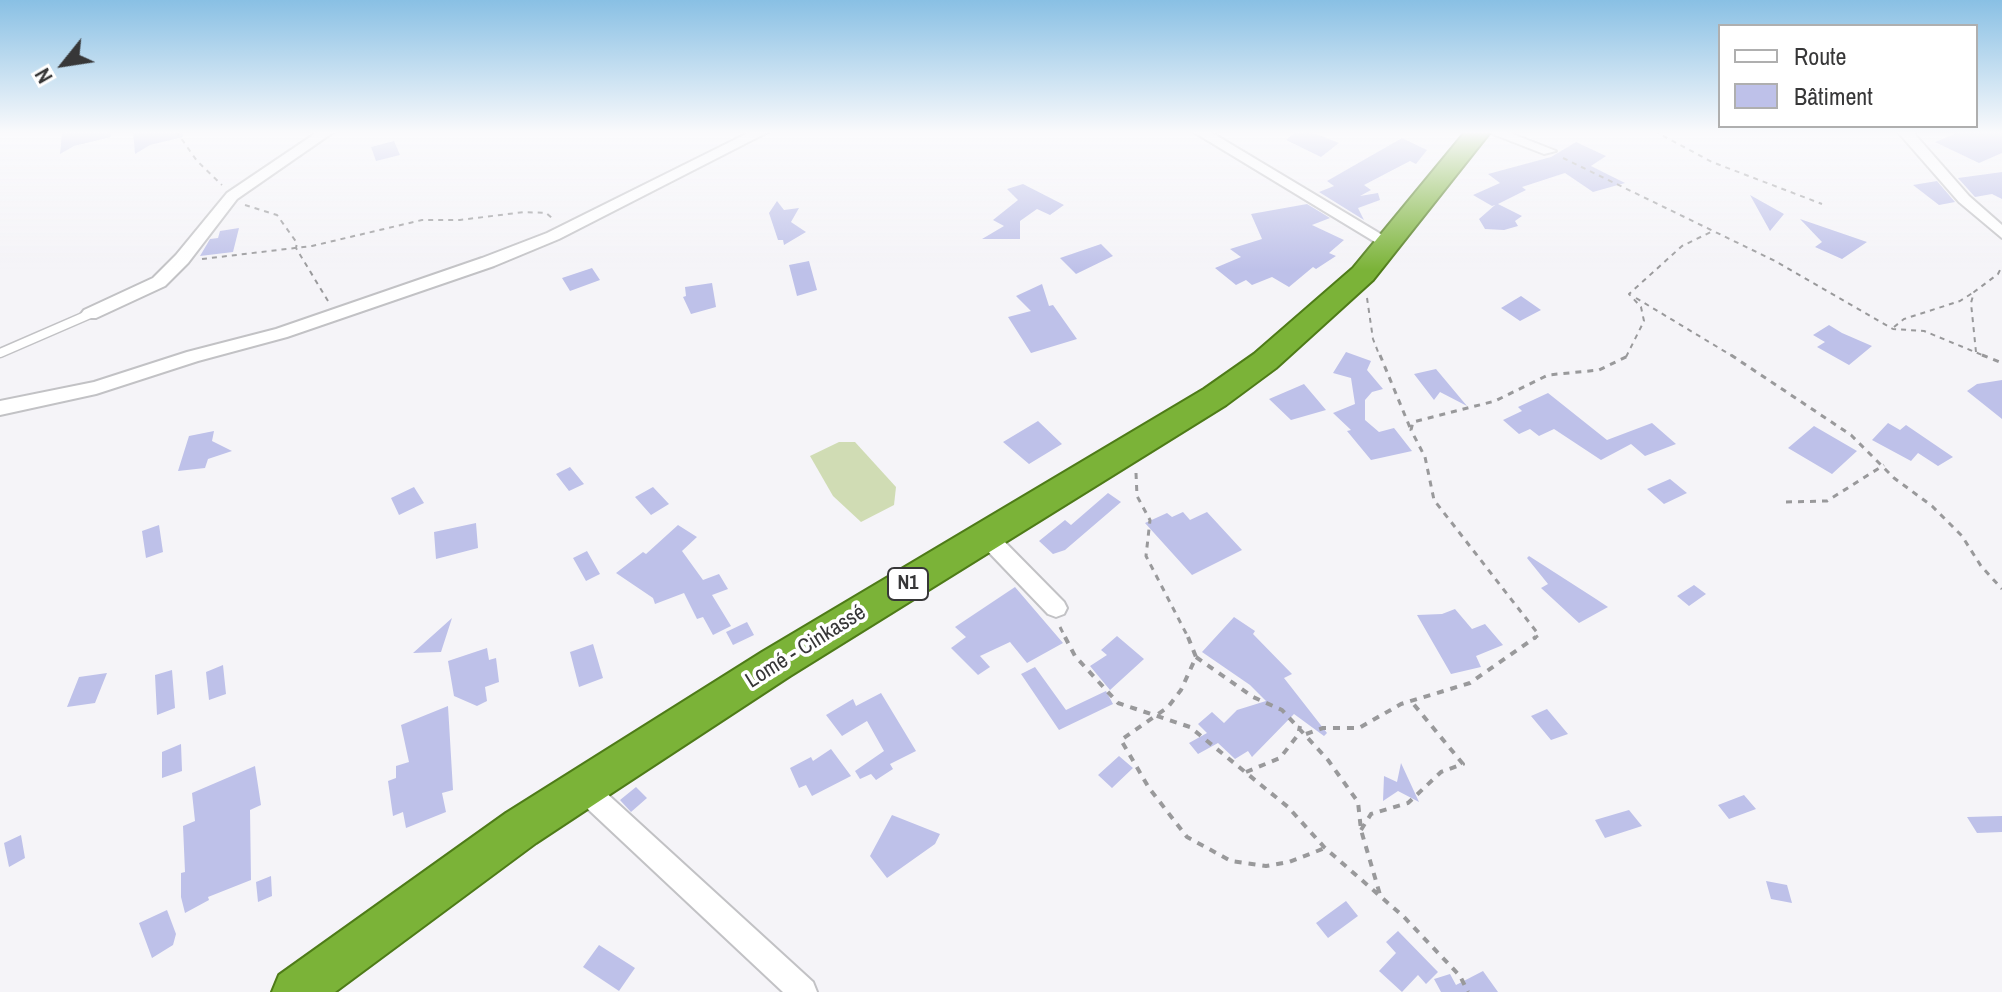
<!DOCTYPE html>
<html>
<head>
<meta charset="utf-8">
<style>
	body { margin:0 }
	#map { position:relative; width:2002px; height:992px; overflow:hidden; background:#f5f4f8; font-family:"Archivo Narrow",sans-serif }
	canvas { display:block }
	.legend { position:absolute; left:1718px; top:24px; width:260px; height:104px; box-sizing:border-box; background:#fff; border:2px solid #afafaf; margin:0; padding:10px 14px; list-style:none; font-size:24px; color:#373738 }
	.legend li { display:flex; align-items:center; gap:16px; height:40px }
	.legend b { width:40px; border:2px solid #afafaf }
	.north { position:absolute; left:24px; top:24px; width:80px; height:80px; -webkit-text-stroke:6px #fff; paint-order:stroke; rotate:240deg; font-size:22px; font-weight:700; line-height:32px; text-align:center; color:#373738 }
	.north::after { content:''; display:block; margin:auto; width:28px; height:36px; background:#373738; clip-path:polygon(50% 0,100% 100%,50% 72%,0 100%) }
</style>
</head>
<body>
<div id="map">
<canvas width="2002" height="992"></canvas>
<ul class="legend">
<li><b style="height:10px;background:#fff"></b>Route</li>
<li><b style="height:22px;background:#bec1e9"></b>Bâtiment</li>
</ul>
<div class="north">N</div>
</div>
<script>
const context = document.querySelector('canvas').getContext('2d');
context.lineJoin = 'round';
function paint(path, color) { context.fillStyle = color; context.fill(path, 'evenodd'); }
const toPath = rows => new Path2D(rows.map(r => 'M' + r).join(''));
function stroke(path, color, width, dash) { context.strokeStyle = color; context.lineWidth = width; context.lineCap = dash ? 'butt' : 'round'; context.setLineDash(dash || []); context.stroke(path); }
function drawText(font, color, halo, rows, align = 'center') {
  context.font = font + ' "Archivo Narrow",sans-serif'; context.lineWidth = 7; context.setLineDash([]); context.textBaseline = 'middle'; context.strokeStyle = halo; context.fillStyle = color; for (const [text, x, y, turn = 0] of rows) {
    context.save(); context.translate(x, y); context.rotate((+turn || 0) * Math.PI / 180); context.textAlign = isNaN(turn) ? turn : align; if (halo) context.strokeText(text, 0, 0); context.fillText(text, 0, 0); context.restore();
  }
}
paint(toPath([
	[839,442,855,442,896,487,894,505,861,522,833,496,810,456]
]), '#d0dcb4');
paint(toPath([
	[71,131,110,131,111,137,74,146,60,154,62,133],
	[133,131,182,131,183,137,150,145,135,154],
	[1297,131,1319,135,1339,143,1321,157,1286,140],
	[1962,131,2002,131,2002,153,1979,163,1935,142],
	[1402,138,1427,150,1416,164,1410,161,1364,185,1371,190,1360,196,1378,193,1380,200,1358,208,1364,220,1319,192,1334,186,1327,181],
	[394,141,400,155,376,161,371,147],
	[1576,142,1606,156,1591,166,1625,183,1593,192,1565,173,1522,187,1526,190,1498,204,1522,216,1515,221,1518,226,1504,230,1485,229,1479,219,1495,205,1492,206,1473,195,1500,183,1488,174,1551,157],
	[2002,172,2002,199,1992,194,1975,197,1958,178],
	[1937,181,1955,202,1939,205,1913,185],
	[1023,184,1064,205,1050,215,1037,209,1020,221,1020,239,982,239,1004,226,993,220,1018,200,1007,189],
	[1750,195,1784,214,1770,231],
	[777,201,784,210,799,208,791,222,806,232,784,245,783,240,778,240,769,213],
	[1307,204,1330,218,1312,225,1344,240,1329,253,1336,256,1316,269,1313,267,1289,287,1272,277,1252,285,1246,280,1236,285,1215,268,1241,257,1230,249,1262,239,1251,214],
	[1800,219,1867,242,1842,259,1815,247,1822,242],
	[239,228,233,252,200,256,210,239,218,238,220,231],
	[1101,244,1113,256,1076,274,1060,258],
	[809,261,817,290,797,296,789,265],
	[592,268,600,280,570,291,562,278],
	[712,283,716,307,691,314,683,297,686,296,685,287],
	[1042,284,1049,306,1053,305,1077,339,1031,353,1008,317,1031,311,1016,296],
	[1521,296,1541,310,1520,321,1501,308],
	[1829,325,1842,333,1872,346,1849,365,1817,347,1825,342,1813,335],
	[1346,352,1371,361,1367,370,1383,389,1372,392,1365,400,1365,420,1379,432,1394,428,1412,451,1371,460,1347,431,1351,430,1333,413,1355,404,1351,378,1333,373],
	[1436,369,1467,406,1440,392,1434,400,1414,374],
	[2002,380,2002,419,1967,391,1977,384],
	[1304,384,1326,410,1291,420,1269,399],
	[1548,393,1607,440,1652,423,1676,444,1645,456,1631,444,1601,460,1554,429,1539,436,1530,429,1519,434,1503,420,1522,411,1518,407],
	[1038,421,1062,444,1029,464,1003,442],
	[1888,423,1900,430,1906,425,1953,457,1938,466,1918,453,1911,461,1872,440],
	[1814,426,1857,451,1832,474,1788,448],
	[214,431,212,441,232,451,208,459,205,468,178,471,189,436],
	[570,467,584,484,569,491,556,474],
	[1670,479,1687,493,1664,504,1647,489],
	[414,487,424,503,399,515,391,498],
	[653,487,669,504,651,515,635,497],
	[1108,493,1121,502,1065,550,1053,554,1039,541,1065,520,1071,525],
	[1183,512,1190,520,1207,512,1242,550,1192,575,1145,523,1167,513,1172,517],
	[476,523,478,548,436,559,434,532],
	[159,525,163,552,146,558,142,531],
	[678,525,697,537,682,551,703,580,719,574,728,589,712,595,731,626,713,635,703,617,697,619,684,593,655,604,653,598,616,573,643,552,646,554],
	[587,551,600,574,586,581,573,558],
	[1529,556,1596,599,1608,607,1579,623,1541,588,1548,584,1527,558],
	[1694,585,1706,594,1689,606,1677,596],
	[1015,587,1063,643,1027,663,1010,642,980,656,990,667,978,675,951,648,966,637,955,627],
	[1455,609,1472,629,1485,624,1503,645,1476,656,1481,667,1451,674,1417,615,1442,614],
	[1234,617,1255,631,1253,634,1292,674,1284,678,1327,733,1324,736,1294,714,1252,757,1248,751,1235,759,1218,743,1198,754,1189,743,1207,733,1198,724,1212,712,1224,723,1237,710,1266,701,1250,685,1202,652],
	[452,618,441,652,413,653],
	[747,622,754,635,733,645,726,632],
	[1117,636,1144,659,1110,690,1090,666,1107,655,1101,650],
	[593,644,603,678,579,687,570,652],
	[487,648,489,660,496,658,499,682,485,687,487,701,477,706,454,696,448,661],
	[223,665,226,694,209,700,206,672],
	[1035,667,1066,710,1106,691,1113,704,1059,730,1021,674],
	[172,670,175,708,157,715,155,675],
	[107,673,95,703,67,707,79,677],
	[881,693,916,751,890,764,893,769,876,780,871,774,860,779,855,771,884,751,867,721,842,736,826,715,853,699,856,706],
	[448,706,453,790,442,793,446,812,406,828,403,812,393,816,388,781,396,778,396,766,409,762,401,725],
	[1547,709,1568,734,1551,740,1531,716],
	[181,744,182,771,162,778,162,752],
	[831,749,851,776,812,796,806,785,799,788,790,768,811,757,813,761],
	[1119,756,1133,768,1112,788,1098,775],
	[1401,763,1419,802,1398,791,1383,801,1384,776,1397,782],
	[255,766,261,805,250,810,251,880,208,897,209,900,185,913,181,897,181,873,185,872,183,826,195,821,192,793],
	[636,787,647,798,631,812,620,800],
	[1744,795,1756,809,1729,819,1718,805],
	[1629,810,1642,826,1605,838,1595,820],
	[892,815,940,834,935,844,887,878,870,856],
	[2002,816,2002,832,1977,833,1967,817],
	[21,835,25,858,9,867,4,843],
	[271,876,272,896,258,902,256,882],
	[1766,881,1787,885,1792,903,1771,899],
	[1346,901,1358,916,1328,938,1316,923],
	[167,910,176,934,173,945,152,958,139,923],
	[1398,931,1438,972,1426,984,1418,975,1402,992,1379,971,1396,953,1386,942],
	[599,945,635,968,619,991,583,967],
	[1483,971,1498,992,1441,992,1434,979,1450,974,1456,985]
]), '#bec1e9');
const service = toPath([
	[0,353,90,314]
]);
const minor = toPath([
	[319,131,335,131,237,199,188,263,165,286,96,318,84,318,81,314,84,310,153,278,176,255,227,193,319,131],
	[752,131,770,131,559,239,494,266,287,337,198,361,96,394,0,415,0,401,94,382,187,352,276,329,482,258,547,233,752,131],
	[1192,131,1209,131,1394,242,1392,245,1380,245,1192,131],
	[1485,131,1505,131,1556,151,1544,154,1485,131],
	[1897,131,1912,131,1969,196,2002,225,2002,238,1959,202,1897,131],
	[986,528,993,530,1064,602,1067,608,1064,614,1056,617,1048,614,979,542,976,536,979,530,986,528],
	[583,777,592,780,813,982,817,992,783,992,574,796,571,788,574,780,583,777]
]);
const trunk = toPath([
	[1466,131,1491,131,1373,280,1276,368,1226,405,790,676,598,802,536,843,335,992,272,992,279,975,506,813,762,652,1204,389,1254,354,1353,268,1466,131]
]);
stroke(service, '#c2c2c5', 11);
stroke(minor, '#c2c2c5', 4);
stroke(trunk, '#4e7b18', 4);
stroke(toPath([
	[176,131,197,161,222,185],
	[1654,131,1712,162,1822,204],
	[1563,158,1775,261,1893,329,1924,331,1987,357],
	[245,205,277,215,297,243,296,248,328,301],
	[202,259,312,246,422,220,460,220,524,212,546,213,552,218],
	[1367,298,1373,339,1380,357],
	[1636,298,1734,357],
	[1894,327,1904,319,1960,301,1974,292],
	[1976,352,1971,303,1974,292,1998,274,2002,266],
	[1626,357,1644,321,1641,307,1629,294,1682,246,1711,232]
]), '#99999b', 2, [5, 5]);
stroke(toPath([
	[1380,355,1411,430],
	[1731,355,1851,435,1894,478,1932,506,1962,536,1981,566,2002,589],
	[1982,355,2002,363],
	[1136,473,1137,496,1150,520,1146,556,1189,639],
	[1786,502,1827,501,1884,465],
	[1060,627,1066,639],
	[1533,639,1539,635,1434,500,1425,457,1411,430,1413,422,1495,401,1548,375,1599,370,1630,355]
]), '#99999b', 3, [6, 6]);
stroke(toPath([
	[1065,637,1075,656,1118,703,1190,727,1288,807,1325,848,1404,917,1460,976,1468,992],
	[1188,637,1196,657,1181,690,1168,707,1121,740,1149,788,1187,837,1231,861,1266,866,1289,862,1325,848],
	[1196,657,1253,697,1282,710,1328,760,1358,802,1361,830,1381,898],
	[1306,734,1323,728,1359,728,1401,704,1470,683,1536,637],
	[1246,772,1280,758,1298,735,1300,726],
	[1361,830,1371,814,1408,803,1441,772,1463,764,1411,701]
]), '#99999b', 4, [7, 7]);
stroke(service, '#fff', 8);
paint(minor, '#fff');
paint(trunk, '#7bb338');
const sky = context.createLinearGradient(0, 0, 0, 270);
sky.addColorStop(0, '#89c0e4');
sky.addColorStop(0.49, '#fafafc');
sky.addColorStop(1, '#fafafc00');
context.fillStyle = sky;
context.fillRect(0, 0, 2002, 270);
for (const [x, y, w] of [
	[908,584,40]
]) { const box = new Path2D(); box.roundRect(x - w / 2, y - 16, w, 32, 6); context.fillStyle = '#fff'; context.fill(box); stroke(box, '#373738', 2); }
drawText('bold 20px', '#373738', null, [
	["N1",908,584]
]);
drawText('22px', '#373738', '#fff', [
	["Lomé - Cinkassé",806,647,-32]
]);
</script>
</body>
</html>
